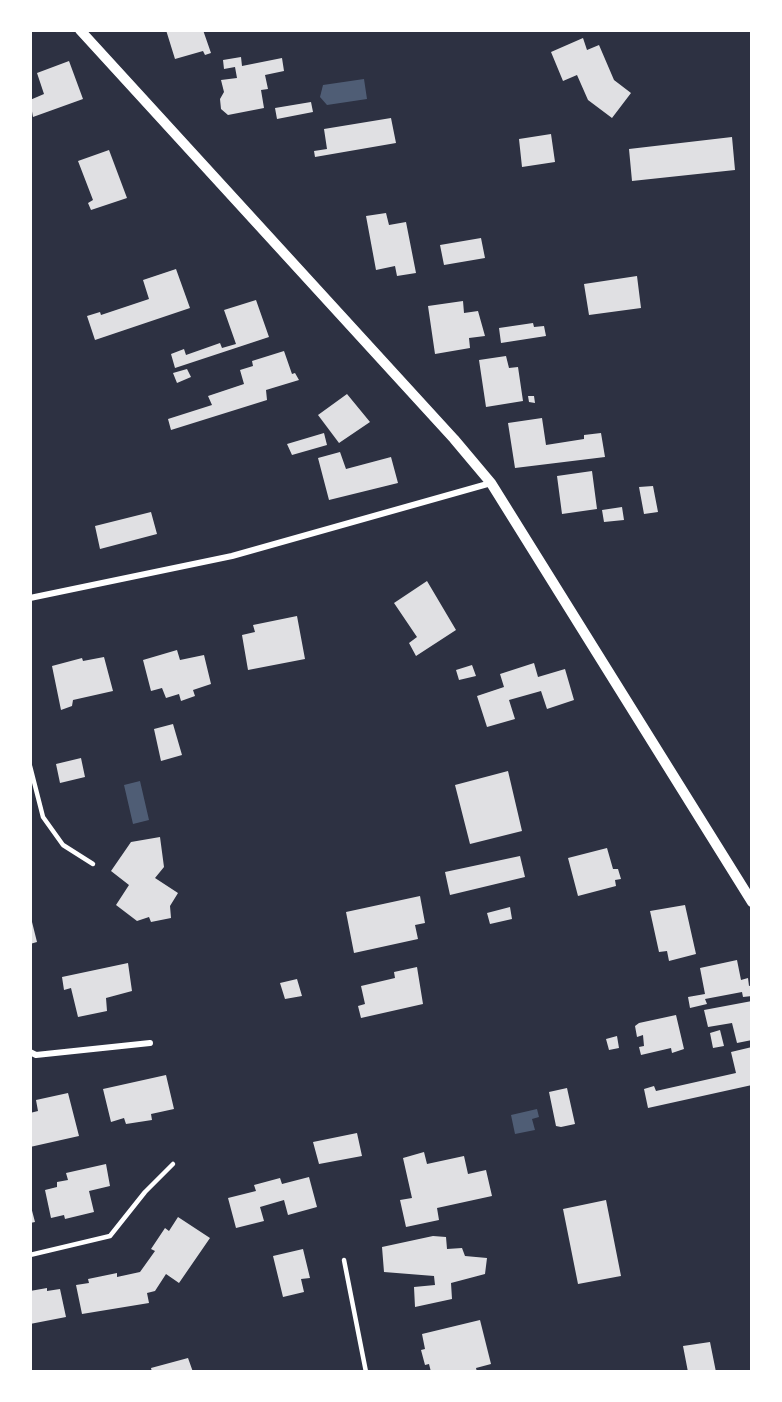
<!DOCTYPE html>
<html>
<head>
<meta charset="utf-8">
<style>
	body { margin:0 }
	#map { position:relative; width:782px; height:1402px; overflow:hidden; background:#2d3142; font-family:Ubuntu,sans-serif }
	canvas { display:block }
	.frame { position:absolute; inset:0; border:32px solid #fff; pointer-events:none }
</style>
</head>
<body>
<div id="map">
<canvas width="782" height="1402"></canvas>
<div class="frame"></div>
</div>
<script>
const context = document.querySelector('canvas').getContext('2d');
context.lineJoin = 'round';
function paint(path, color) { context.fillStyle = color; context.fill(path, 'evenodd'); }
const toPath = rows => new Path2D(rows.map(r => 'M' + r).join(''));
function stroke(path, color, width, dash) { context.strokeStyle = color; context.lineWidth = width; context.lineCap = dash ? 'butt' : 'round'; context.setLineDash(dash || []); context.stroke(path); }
paint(toPath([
	[364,79,367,99,327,105,320,97,323,85],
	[140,781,149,820,133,824,124,785],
	[537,1109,539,1117,532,1119,535,1130,515,1134,511,1115]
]), '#4f5d75');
paint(toPath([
	[166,30,203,30,211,53,205,55,203,51,175,59],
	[583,38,587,50,599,45,614,80,631,93,612,118,588,100,577,75,563,81,551,52],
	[241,57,242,66,282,58,284,71,265,75,268,89,261,90,264,108,228,115,221,109,220,99,224,92,221,80,237,78,235,67,224,69,223,60],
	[69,61,83,99,33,117,30,100,44,94,37,73],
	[311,102,313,112,277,119,275,108],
	[391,118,396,143,315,157,314,151,327,149,324,129],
	[551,134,555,162,522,167,519,139],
	[732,137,735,170,632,181,629,149],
	[109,150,127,198,91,210,88,203,93,200,78,161],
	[386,213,389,225,406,222,416,273,397,276,395,266,376,270,366,216],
	[481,238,485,258,444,265,440,245],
	[176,269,190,308,95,340,87,316,100,312,101,315,149,299,143,280],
	[637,276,641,308,589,315,584,284],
	[256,300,269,337,175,368,171,354,184,349,186,355,220,343,222,348,236,344,224,310],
	[463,301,464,313,478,311,485,336,469,338,470,348,435,354,428,306],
	[533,323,534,327,544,326,546,336,501,343,499,328],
	[284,351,292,374,295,373,299,380,266,390,267,400,171,430,168,419,212,405,208,396,244,384,240,370,253,366,252,361],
	[506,356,509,368,518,367,523,401,486,407,479,360],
	[187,369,191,377,177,383,173,373],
	[347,394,370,422,339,443,318,415],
	[528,396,534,396,535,403,529,402],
	[542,418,546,445,584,439,584,435,601,433,605,457,515,468,508,423],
	[324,433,327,445,292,455,287,444],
	[340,452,346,469,391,457,398,483,329,500,318,458],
	[592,471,597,509,562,514,557,476],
	[653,486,658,512,644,514,639,487],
	[622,507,624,520,604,522,602,510],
	[151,512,157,534,100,549,95,526],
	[427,581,456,630,416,656,409,643,417,637,394,603],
	[297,616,305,659,248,670,242,635,255,632,253,625],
	[177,650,180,660,204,655,211,684,193,690,195,696,181,701,179,694,166,698,162,688,151,691,143,660],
	[104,657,113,691,73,700,72,706,61,710,52,666,82,658,83,661],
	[534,663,538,677,565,669,574,700,547,709,541,691,509,700,515,719,487,727,477,696,504,687,500,674],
	[472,665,476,676,459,680,456,670],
	[173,724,182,755,161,761,154,729],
	[81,758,85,777,60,783,56,764],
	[508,771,522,831,470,844,455,785],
	[160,837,164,867,155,878,178,893,170,906,171,918,151,922,149,917,137,921,116,905,129,885,111,871,131,842],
	[607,848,613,869,618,869,621,879,615,880,616,886,578,896,568,858],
	[520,856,525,877,450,895,445,872],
	[420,896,425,923,415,925,418,939,354,953,346,912],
	[685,905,696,954,669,961,667,951,659,952,650,911],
	[510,907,512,919,490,924,487,913],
	[30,914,37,942,30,944],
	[737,960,741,980,748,978,749,986,752,985,752,996,743,997,742,992,705,999,707,1004,690,1008,688,997,705,994,700,968],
	[128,963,132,991,106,998,107,1011,78,1017,71,988,64,990,62,977],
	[417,967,423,1004,361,1018,358,1006,365,1004,361,986,395,978,394,972],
	[297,979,302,996,285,999,280,983],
	[752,1001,752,1040,737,1043,732,1023,708,1027,704,1010],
	[676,1015,684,1049,672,1053,671,1048,641,1055,639,1047,644,1046,643,1035,637,1037,635,1026,639,1023],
	[720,1030,724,1046,713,1048,710,1033],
	[617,1036,619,1048,609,1050,606,1039],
	[752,1047,752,1085,648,1108,644,1089,654,1086,656,1091,736,1073,731,1052],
	[166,1075,174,1109,151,1114,152,1120,126,1124,124,1118,111,1122,103,1089],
	[567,1088,575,1124,561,1127,556,1126,549,1092],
	[68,1093,79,1136,30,1147,30,1113,38,1111,36,1100],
	[357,1133,362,1156,319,1164,313,1142],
	[424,1152,427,1164,464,1156,468,1174,486,1170,492,1196,437,1208,439,1220,406,1227,400,1200,412,1198,403,1158],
	[106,1164,110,1186,89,1191,94,1212,65,1219,64,1215,51,1218,45,1190,57,1187,57,1182,68,1180,66,1173],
	[309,1177,317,1207,288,1215,284,1200,260,1207,264,1221,236,1228,228,1198,256,1191,254,1185,280,1178,282,1184],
	[606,1200,621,1276,578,1284,563,1209],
	[30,1203,35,1222,30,1223],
	[178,1217,210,1238,179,1283,166,1274,155,1291,147,1293,149,1303,82,1314,76,1285,89,1283,88,1279,117,1273,117,1277,140,1272,155,1251,151,1249,165,1228,169,1231],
	[433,1236,446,1237,447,1249,462,1248,465,1256,487,1258,485,1274,451,1283,452,1299,415,1307,414,1287,435,1285,434,1276,384,1272,382,1247],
	[303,1249,310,1278,301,1279,304,1292,283,1297,273,1256],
	[47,1288,47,1291,60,1289,66,1317,30,1324,30,1291],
	[480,1320,491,1364,476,1368,477,1372,431,1372,429,1364,425,1365,421,1350,425,1349,422,1334],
	[710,1342,716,1372,688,1372,683,1346],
	[188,1358,193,1372,152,1372,151,1368]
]), '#e0e0e3');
stroke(toPath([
	[30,766,43,817,63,845,93,864],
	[30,1255,110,1236,145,1192,173,1164],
	[344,1260,366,1372]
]), '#fff', 4.5);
stroke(toPath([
	[30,598,232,556,491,483],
	[30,1052,36,1055,150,1043]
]), '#fff', 6);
stroke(toPath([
	[80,30,454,439,491,483,752,902]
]), '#fff', 10);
</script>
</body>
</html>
